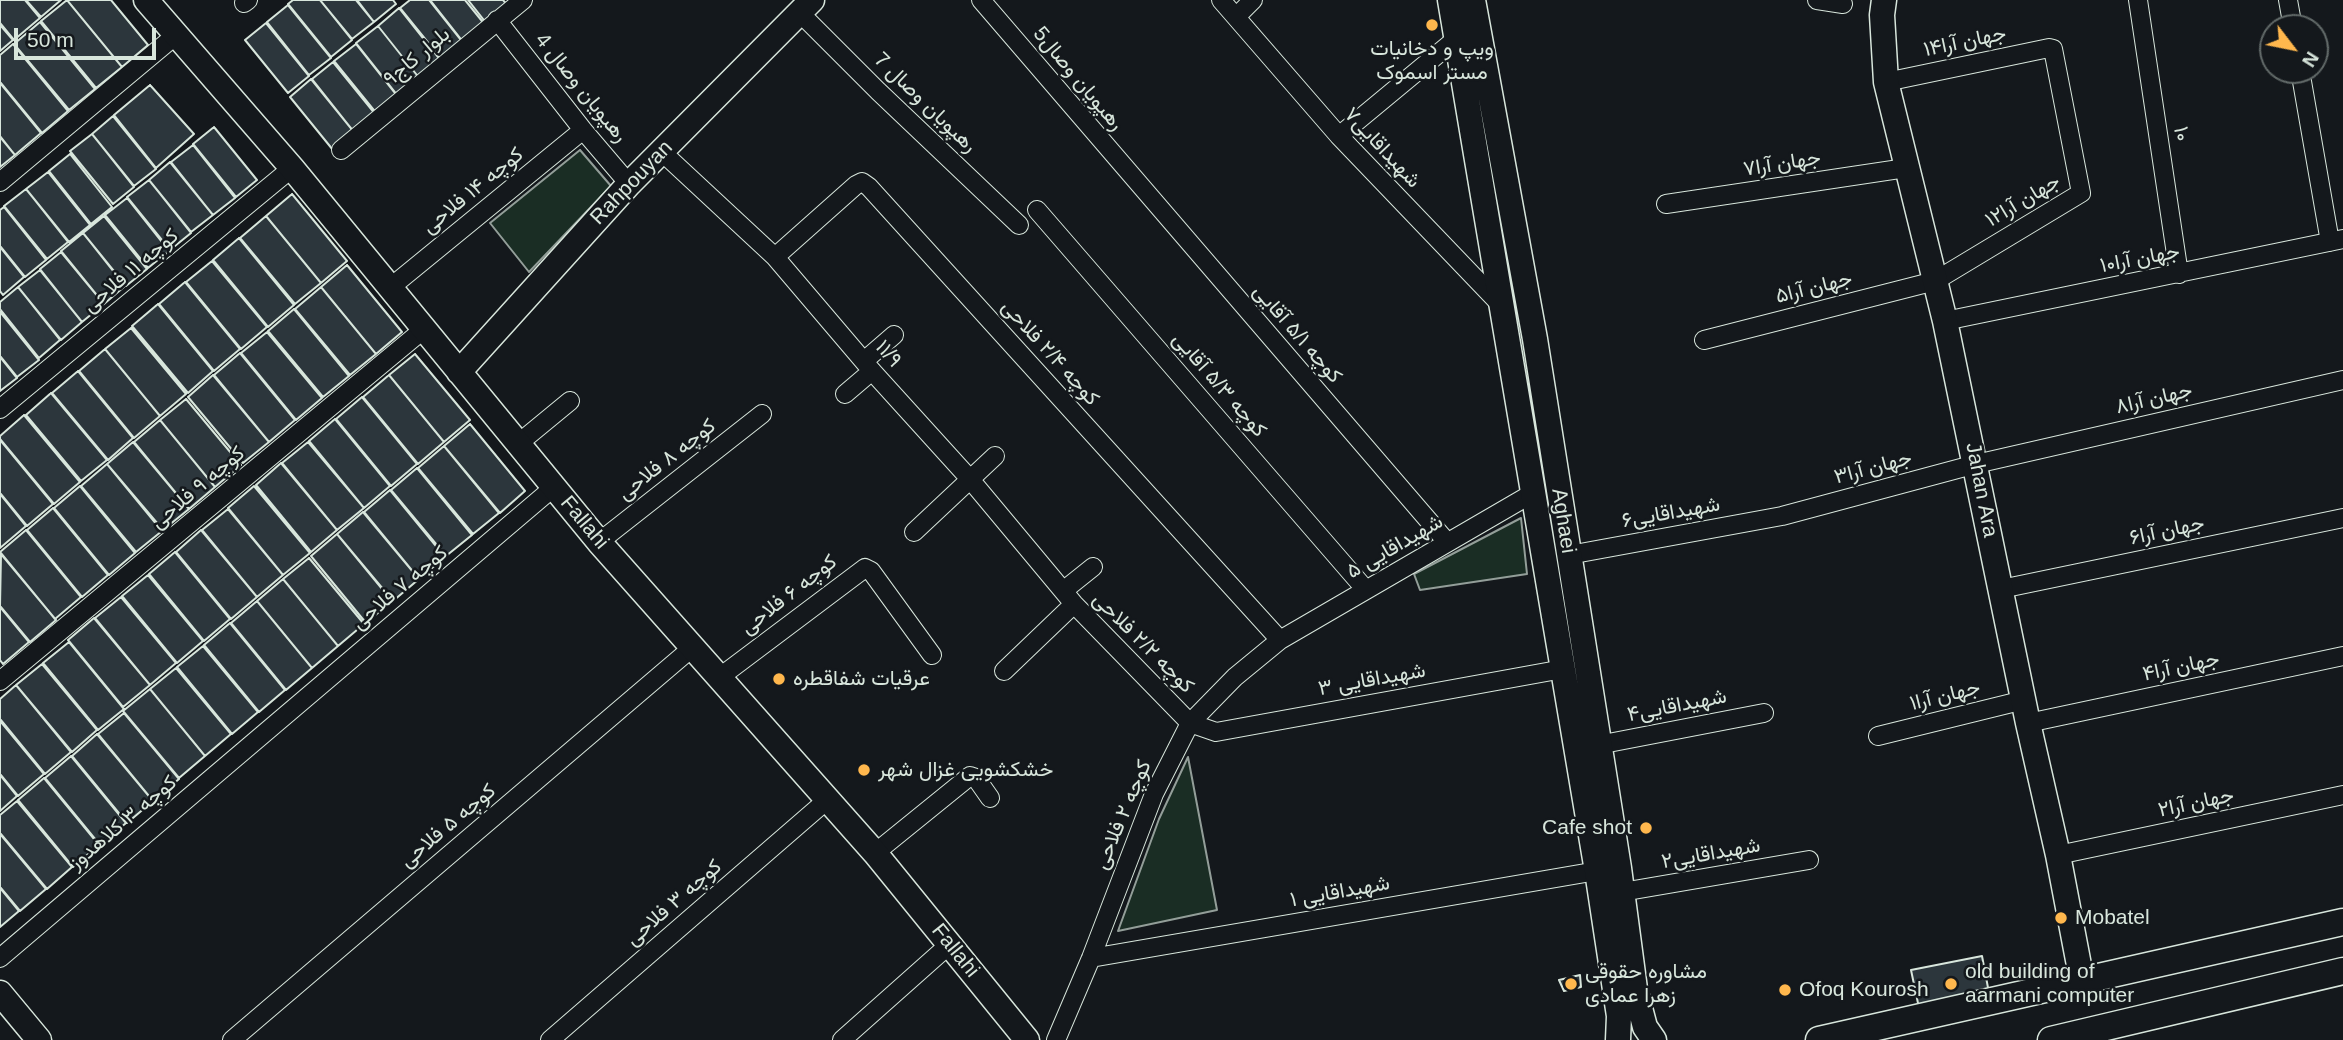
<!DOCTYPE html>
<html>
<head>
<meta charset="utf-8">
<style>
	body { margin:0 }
	#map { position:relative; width:2343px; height:1040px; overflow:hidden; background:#14181c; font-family:Helvetica,sans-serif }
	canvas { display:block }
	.north { position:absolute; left:2259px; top:14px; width:70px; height:70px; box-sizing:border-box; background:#14181c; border:2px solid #626a69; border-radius:50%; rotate:122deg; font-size:19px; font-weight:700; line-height:28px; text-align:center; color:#d8e6dc }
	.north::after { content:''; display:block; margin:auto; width:24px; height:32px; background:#ffb74d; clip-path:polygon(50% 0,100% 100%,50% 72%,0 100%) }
	.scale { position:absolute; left:14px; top:28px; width:142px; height:32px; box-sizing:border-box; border:4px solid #d8e6dc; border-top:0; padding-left:9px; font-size:21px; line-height:24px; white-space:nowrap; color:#d8e6dc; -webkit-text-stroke:5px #14181c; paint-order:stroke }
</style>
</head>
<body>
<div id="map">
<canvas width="2343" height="1040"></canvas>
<div class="north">N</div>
<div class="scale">50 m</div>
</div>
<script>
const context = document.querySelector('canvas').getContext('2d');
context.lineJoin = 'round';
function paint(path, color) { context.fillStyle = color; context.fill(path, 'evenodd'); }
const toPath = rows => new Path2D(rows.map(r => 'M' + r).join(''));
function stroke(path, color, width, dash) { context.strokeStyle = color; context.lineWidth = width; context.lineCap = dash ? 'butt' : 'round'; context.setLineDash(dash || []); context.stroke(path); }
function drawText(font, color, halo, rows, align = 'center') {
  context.font = font + ' Helvetica,Vazirmatn,sans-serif'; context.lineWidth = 5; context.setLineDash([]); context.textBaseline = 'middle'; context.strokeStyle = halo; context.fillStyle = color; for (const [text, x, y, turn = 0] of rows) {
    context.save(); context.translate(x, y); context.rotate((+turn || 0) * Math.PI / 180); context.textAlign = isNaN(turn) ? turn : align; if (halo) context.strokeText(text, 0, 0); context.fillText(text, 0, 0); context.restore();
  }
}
const green = toPath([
	[580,150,611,186,529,272,490,223,580,150],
	[1521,518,1527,574,1420,590,1414,574,1521,518],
	[1188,757,1217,910,1118,931,1159,819,1188,757]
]);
paint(green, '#1a2d24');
stroke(green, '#939e99', 2);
const building = toPath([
	[0,0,25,0,40,18,14,40,0,23,0,0],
	[26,0,61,0,41,17,26,0],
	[67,0,111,0,148,45,122,67,67,0],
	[67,0,122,67,96,88,41,21,67,0],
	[293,0,320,0,352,40,331,57,288,4,293,0],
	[320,0,356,0,374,22,352,39,320,0],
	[357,0,393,0,396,4,374,22,357,0],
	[410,0,429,0,464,44,443,61,400,8,410,0],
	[430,0,465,0,486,26,464,43,430,0],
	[468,0,503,0,509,7,487,24,468,0],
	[288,5,331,58,309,75,267,22,288,5],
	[399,8,441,61,420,79,378,26,399,8],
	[40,22,95,89,69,110,14,44,40,22],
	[266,23,309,76,288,93,245,40,266,23],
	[0,25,13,40,0,51,0,25],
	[378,26,420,79,398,96,356,43,378,26],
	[13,44,68,111,42,133,0,82,0,55,13,44],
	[356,44,398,97,377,114,334,61,356,44],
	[333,62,376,115,354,132,312,79,333,62],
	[311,79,354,132,333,150,290,97,311,79],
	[0,83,41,133,15,155,0,136,0,83],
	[150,85,194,134,156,168,114,115,150,85],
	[113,116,156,169,134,186,92,134,113,116],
	[214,127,257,180,236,197,193,144,214,127],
	[92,134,134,187,113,204,70,151,92,134],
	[0,137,15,155,0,167,0,137],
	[193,145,235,198,213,215,171,162,193,145],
	[70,154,112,207,91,224,49,171,70,154],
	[170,162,213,215,191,232,149,180,170,162],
	[48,172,90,225,69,242,26,189,48,172],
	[149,180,191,233,170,250,127,197,149,180],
	[26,189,68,242,47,259,4,206,26,189],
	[292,194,347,261,321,283,266,216,292,194],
	[127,198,169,251,148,268,105,215,127,198],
	[4,207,46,260,25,277,0,246,0,210,4,207],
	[104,216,147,269,126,286,83,233,104,216],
	[266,216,321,283,295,304,240,238,266,216],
	[83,233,125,286,104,304,61,251,83,233],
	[239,238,294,305,268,327,213,260,239,238],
	[0,247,24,277,3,295,0,291,0,247],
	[61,252,104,304,82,322,40,269,61,252],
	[212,261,267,327,241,349,186,282,212,261],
	[347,265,402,332,376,354,321,287,347,265],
	[40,270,82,322,61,340,18,287,40,270],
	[185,282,240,349,214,371,159,304,185,282],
	[18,287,60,340,39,358,0,309,0,302,18,287],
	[321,287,376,354,350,375,295,309,321,287],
	[158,304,213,371,188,393,132,326,158,304],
	[294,309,349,376,323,397,268,331,294,309],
	[0,312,39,360,17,377,0,356,0,312],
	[131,328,186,394,160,416,105,349,131,328],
	[267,332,322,398,296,420,241,353,267,332],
	[105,349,160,416,134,438,79,371,105,349],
	[240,353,295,420,269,442,214,375,240,353],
	[415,354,470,420,444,442,389,375,415,354],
	[0,357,17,378,0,391,0,357],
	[78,371,133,438,108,460,52,393,78,371],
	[213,375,269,442,243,463,188,397,213,375],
	[389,375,444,442,418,464,363,397,389,375],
	[51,393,107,460,81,481,26,415,51,393],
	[362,397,417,464,391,486,336,419,362,397],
	[186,399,241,465,215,487,160,420,186,399],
	[24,415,80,482,54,504,0,439,0,436,24,415],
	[335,419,390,486,364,508,309,441,335,419],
	[160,420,215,487,189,509,134,442,160,420],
	[470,424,525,491,500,513,444,446,470,424],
	[0,440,53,504,27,526,0,493,0,440],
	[133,442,189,509,163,530,107,464,133,442],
	[308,442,364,508,337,530,282,463,308,442],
	[444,446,499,513,473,534,418,468,444,446],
	[281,463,337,530,311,552,256,485,281,463],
	[107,464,162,531,136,552,81,486,107,464],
	[417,468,472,535,446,556,391,490,417,468],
	[80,486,135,553,109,575,54,508,80,486],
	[254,486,310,553,283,575,228,508,254,486],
	[390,490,445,557,419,579,364,512,390,490],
	[0,494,26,526,0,548,0,494],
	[53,508,108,575,82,597,27,530,53,508],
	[228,509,283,575,257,597,202,530,228,509],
	[363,512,419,579,393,601,337,534,363,512],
	[26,530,81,597,55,619,0,552,26,530],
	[201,530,257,597,231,619,176,552,201,530],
	[337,534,392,601,366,623,311,556,337,534],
	[175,552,230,619,204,641,149,574,175,552],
	[1,554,56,620,30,642,0,606,1,554],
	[309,558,364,624,338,646,283,579,309,558],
	[148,575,203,641,177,663,122,596,148,575],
	[283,579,338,646,312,668,257,601,283,579],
	[121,597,176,663,150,685,95,618,121,597],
	[257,601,312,668,286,690,231,623,257,601],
	[0,607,29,642,3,664,0,660,0,607],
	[94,618,150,685,123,707,68,640,94,618],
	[230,623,285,690,259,712,204,645,230,623],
	[69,642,124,709,98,730,43,663,69,642],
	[203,646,258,712,232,734,177,667,203,646],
	[42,664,97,730,72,752,16,685,42,664],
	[176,668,231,734,205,756,150,689,176,668],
	[16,685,71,752,45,774,0,719,0,699,16,685],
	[150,689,205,756,179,778,123,711,150,689],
	[124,713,179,779,153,801,98,734,124,713],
	[0,721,44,774,18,796,0,774,0,721],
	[97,734,153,801,127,823,72,756,97,734],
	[71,756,126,823,100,845,45,778,71,756],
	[0,775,17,796,0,811,0,775],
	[44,778,99,845,73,867,18,800,44,778],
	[17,801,72,867,47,889,0,833,0,815,17,801],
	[0,834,46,889,20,911,0,887,0,834],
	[0,888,19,911,0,927,0,888],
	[1982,956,1989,993,1919,1008,1911,970,1982,956],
	[1580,975,1581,987,1564,991,1559,980,1580,975]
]);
paint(building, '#2c363c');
stroke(building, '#d8e6dc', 2);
const street = toPath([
	[981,0,1447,542],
	[1221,0,1339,136,1500,304],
	[1817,0,1843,4],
	[2138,0,2179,274],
	[2288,0,2293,28],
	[244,3,248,0],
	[800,13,878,91,1019,225],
	[1236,17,1253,0],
	[497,20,583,130,629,184],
	[2300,70,2330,242],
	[1339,136,1456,39],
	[341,150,523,0],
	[662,152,775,257,872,371,969,478,1074,604,1190,723,1216,732,1563,669],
	[0,182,176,35],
	[1666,204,1906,168],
	[1037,210,1366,590],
	[775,257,856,185,862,182,869,187,1280,640],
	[391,287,583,130],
	[1945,321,2343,239],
	[1704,340,1935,281,2081,193,2053,49,2049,48,1886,82],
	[864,361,894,335],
	[845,394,872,371],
	[0,409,292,168],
	[519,443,570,401],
	[914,532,995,456],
	[599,542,762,414],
	[1569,555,1782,516,1976,464,2343,380],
	[2001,589,2343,518],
	[1063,591,1093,567],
	[1004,671,1074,604],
	[720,677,865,568,871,571,932,655],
	[0,681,424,329],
	[2028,723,2343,656],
	[1878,736,2024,700],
	[1598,745,1764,713],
	[875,853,970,776,976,778,990,798],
	[2058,855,2343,795],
	[1622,892,1809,860],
	[0,958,554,487],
	[1091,958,1597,871],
	[232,1040,693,647],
	[550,1040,827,800],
	[842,1040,950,944],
	[1056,1040,1091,958,1154,794,1190,723,1235,677,1280,640,1533,493]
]);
const secondary = toPath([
	[146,0,292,168,599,542,875,853,1027,1040],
	[1450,0,1597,871,1619,1016,1618,1040],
	[1473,0,1535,339,1619,868,1635,989,1645,1027,1654,1040],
	[1884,0,1882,15,1886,82,1945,321,2028,723,2058,855,2082,981],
	[459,372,629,184,812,0],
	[0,993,39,1040]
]);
const primary = toPath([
	[1819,1040,2343,922],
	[2051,1040,2343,971]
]);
stroke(street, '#d8e6dc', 20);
stroke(secondary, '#d8e6dc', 27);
stroke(primary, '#d8e6dc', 29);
stroke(street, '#14181c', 18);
stroke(secondary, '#14181c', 24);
stroke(primary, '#14181c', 26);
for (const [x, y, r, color] of [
	[1432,25,7,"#ffb74d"],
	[779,679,7,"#ffb74d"],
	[864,770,7,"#ffb74d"],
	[1646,828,7,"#ffb74d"],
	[2061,918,7,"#ffb74d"],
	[1571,984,7,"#ffb74d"],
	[1951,984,7,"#ffb74d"],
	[1785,990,7,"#ffb74d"]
]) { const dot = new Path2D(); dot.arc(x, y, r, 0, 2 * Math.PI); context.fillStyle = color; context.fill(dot); stroke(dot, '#14181c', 2.5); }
drawText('21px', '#d8e6dc', '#14181c', [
	["جهان آرا۱۴",1965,42,-12],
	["بلوار کاج۹",417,57,-40],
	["رهپویان وصال5",1078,79,50],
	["4 رهپویان وصال",581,88,51],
	["7 رهپویان وصال",925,103,44],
	["۱۰",2181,134,81],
	["شهیداقایی۷",1382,148,47],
	["جهان آرا۷",1782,164,-9],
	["Rahpouyan",632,183,-46],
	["کوچه ۱۴ فلاحی",473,191,-39],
	["جهان آرا۱۲",2023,201,-31],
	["جهان آرا۱۰",2140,259,-11],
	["کوچه ۱۱ فلاحی",131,271,-40],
	["جهان آرا۵",1814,288,-14],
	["کوچه ۵/۱ آقایی",1297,334,49],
	["کوچه ۲/۴ فلاحی",1050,353,48],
	["۱۱/۹",888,354,49],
	["کوچه ۵/۳ آقایی",1219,385,49],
	["جهان آرا۸",2154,399,-13],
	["کوچه ۸ فلاحی",667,460,-38],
	["جهان آرا۳",1873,468,-15],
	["کوچه ۹ فلاحی",198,488,-40],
	["Jahan Ara",1981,490,79],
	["شهیداقایی۶",1671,513,-10],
	["Aghaei",1563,521,81],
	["Fallahi",584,523,50],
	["جهان آرا۶",2167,531,-12],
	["۵ شهیداقایی",1395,547,-30],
	["کوچه ۷ فلاحی",400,588,-40],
	["کوچه ۶ فلاحی",789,595,-38],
	["کوچه ۲/۲ فلاحی",1143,643,45],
	["جهان آرا۴",2181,667,-12],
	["۳ شهیداقایی",1372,680,-10],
	["جهان آرا۱",1945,696,-14],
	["شهیداقایی۴",1677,706,-11],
	["جهان آرا۲",2196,803,-12],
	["کوچه ۲ فلاحی",1123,815,-67],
	["کوچه ۳ کلاهدوز",123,823,-40],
	["کوچه ۵ فلاحی",448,826,-40],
	["شهیداقایی۲",1711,854,-10],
	["۱ شهیداقایی",1340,892,-10],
	["کوچه ۳ فلاحی",674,903,-41],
	["Fallahi",955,951,51]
]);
drawText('21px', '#d8e6dc', '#14181c', [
	["ویپ و دخانیات",1432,49,"center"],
	["مستر اسموک",1432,73,"center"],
	["عرقیات شفاقطره",793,679],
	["خشکشویی غزال شهر",878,770],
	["Cafe shot",1632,828,"right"],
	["Mobatel",2075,918],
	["مشاوره حقوقی",1585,972],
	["زهرا عمادی",1585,996],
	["old building of",1965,972],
	["aarmani computer",1965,996],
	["Ofoq Kourosh",1799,990]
], 'left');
</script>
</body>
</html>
